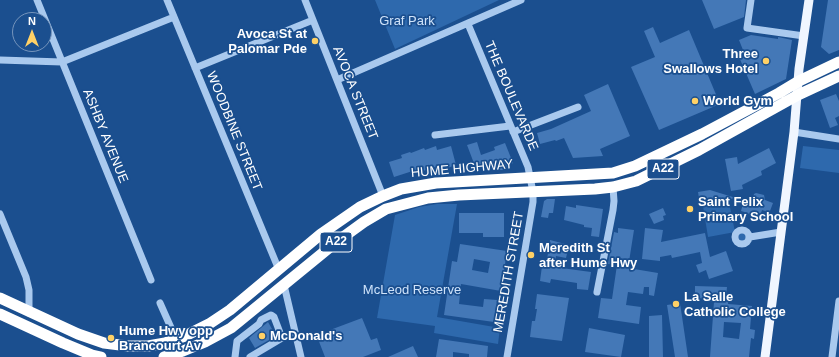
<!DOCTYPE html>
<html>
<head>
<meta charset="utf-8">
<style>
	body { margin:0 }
	#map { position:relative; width:839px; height:357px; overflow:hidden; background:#1b4f8f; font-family:Helvetica,sans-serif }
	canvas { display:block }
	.north { position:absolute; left:12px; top:12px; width:40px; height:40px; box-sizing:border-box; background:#1b4f8f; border:1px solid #7695bc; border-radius:50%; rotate:0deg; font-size:11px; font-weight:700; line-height:16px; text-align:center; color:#fff }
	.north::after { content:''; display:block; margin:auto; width:14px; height:18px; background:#ffd166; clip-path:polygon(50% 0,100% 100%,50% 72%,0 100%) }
</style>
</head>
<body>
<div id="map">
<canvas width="839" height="357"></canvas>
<div class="north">N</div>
</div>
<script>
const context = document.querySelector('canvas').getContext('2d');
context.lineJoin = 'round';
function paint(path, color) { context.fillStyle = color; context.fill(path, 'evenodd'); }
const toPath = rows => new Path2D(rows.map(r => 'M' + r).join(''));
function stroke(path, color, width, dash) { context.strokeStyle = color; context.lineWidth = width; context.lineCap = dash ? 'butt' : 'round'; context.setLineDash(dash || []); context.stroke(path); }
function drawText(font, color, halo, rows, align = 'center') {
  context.font = font + ' Helvetica,sans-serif'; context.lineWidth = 3.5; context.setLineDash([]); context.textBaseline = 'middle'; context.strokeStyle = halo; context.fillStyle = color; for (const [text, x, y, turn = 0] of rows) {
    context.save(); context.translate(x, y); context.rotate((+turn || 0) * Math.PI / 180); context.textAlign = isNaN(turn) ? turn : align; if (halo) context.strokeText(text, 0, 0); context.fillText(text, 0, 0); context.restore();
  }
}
paint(toPath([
	[375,0,499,0,395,49],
	[803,146,839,150,839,173,800,168],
	[729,202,735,232,708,237,703,206],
	[437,204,457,204,437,317,500,328,498,344,434,333,435,326,377,318,395,215,419,207],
	'738.5 237a4.5 4.5 0 1 1 9 0a4.5 4.5 0 1 1-9 0Z'
]), '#2e69ad');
paint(toPath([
	[702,0,746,0,744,17,714,29],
	[828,0,839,0,839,50,829,54,821,47],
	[653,27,660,43,689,30,720,104,659,130,631,67,655,57,644,31],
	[751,35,778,39,778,37,792,40,786,79,755,94,739,57,745,55,739,40],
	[608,84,630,136,600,149,603,156,573,158,564,138,556,141,555,140,540,144,537,133,551,129,591,111,584,95],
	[836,94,839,101,839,116,835,118,838,125,830,128,820,100],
	[477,142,481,155,495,150,494,147,505,143,513,163,508,166,509,168,503,170,495,170,494,167,490,169,487,162,475,166,467,145],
	[436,146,437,150,451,146,456,165,447,168,446,165,435,169,435,167,423,171,422,168,394,177,389,162,402,158,401,155,410,152,411,153,424,148,425,150],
	[769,148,776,163,761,171,762,175,742,185,743,189,731,191,725,159,737,157,738,164],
	[710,190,736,198,700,204,698,192],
	[756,193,764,195,765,200,773,203,770,211,768,212,762,210,759,219,751,217,748,213,741,211,744,200,752,203,754,194],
	[547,199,555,199,553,213,549,213,548,218,541,217,544,201],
	[576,205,603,209,599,237,591,236,592,228,584,227,584,225,564,220,566,206,576,208],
	[663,208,666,215,663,216,664,220,654,224,649,214],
	[459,213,504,213,504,237,483,237,483,233,459,233],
	[618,228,634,230,628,268,658,273,654,296,649,295,649,287,644,287,643,294,628,292,626,305,641,307,639,324,598,318,601,298,612,299,617,265,608,264,614,232,618,233],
	[645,228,663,230,661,242,705,233,710,257,726,251,733,271,709,279,706,270,699,273,696,265,702,263,700,252,672,258,671,255,660,257,660,261,642,259],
	[550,240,569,245,566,258,556,256,554,267,591,272,588,290,577,289,577,283,551,279,550,283,540,281,542,266,546,266],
	[460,244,507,251,501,291,461,284,459,304,483,307,484,299,497,300,494,322,444,315,452,261,457,262],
	[474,259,490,262,488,273,472,270],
	[695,286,727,287,726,296,729,296,728,304,752,306,750,329,755,330,754,339,751,338,749,357,710,357,714,302,709,302,709,299,695,298],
	[724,322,741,323,739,339,723,337],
	[537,294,569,298,562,341,530,337,532,321,535,321,537,309,535,309],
	[680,303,688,357,675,357,667,305],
	[662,315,663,357,649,357,649,316],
	[362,318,371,340,377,338,381,350,363,357,325,357,318,339,332,334,330,330],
	[268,322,276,336,255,348,249,338],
	[589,328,625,335,621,357,585,352],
	[439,339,488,346,487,357,469,357,469,354,453,352,453,357,436,357],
	[413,346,418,357,388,357]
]), '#4478b7');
stroke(toPath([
	[37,0,151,280],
	[167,0,279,270],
	[305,0,383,196],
	[751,0,747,28,804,36],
	[468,24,528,167,533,192,533,202,507,357],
	[0,60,62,62,174,17],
	[195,68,313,20],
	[337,80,521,0],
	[513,132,578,107],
	[794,132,839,139],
	[435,135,510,126],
	[0,214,26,277,29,290,29,313],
	'735 237a7 7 0 1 1 14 0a7 7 0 1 1-14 0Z',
	[750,237,781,232],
	[284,285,301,357],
	[597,292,613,210,614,201,613,187],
	[160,303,176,339],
	[235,357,237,341,259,324,261,320,271,315,274,317,282,338,250,357],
	[832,357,839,301]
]), '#a9c9ee', 7);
stroke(toPath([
	[765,357,794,132,799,69,809,0]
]), '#f0f6ff', 9);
stroke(toPath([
	[0,298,78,334,104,343,128,346,148,346,165,343,185,336,209,324,230,310,321,234,360,207,383,196,401,189,436,183,613,173,635,166,702,134,779,93,799,81,839,62],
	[0,314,63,343,92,355,101,357],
	[164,357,183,351,205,342,231,328,335,243,364,222,386,209,428,198,459,195,595,189,613,187,636,181,699,150,798,95,839,76]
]), '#fff', 11);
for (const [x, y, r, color] of [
	[315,41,4,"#ffd166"],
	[766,61,4,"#ffd166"],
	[695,101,4,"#ffd166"],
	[690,209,4,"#ffd166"],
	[531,255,4,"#ffd166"],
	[676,304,4,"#ffd166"],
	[262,336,4,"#ffd166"],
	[111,338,4,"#ffd166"]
]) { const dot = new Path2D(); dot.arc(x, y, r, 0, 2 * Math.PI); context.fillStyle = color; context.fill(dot); stroke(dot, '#1b4f8f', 1.5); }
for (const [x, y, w] of [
	[663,169,32],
	[336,242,32]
]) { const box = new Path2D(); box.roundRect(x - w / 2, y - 10, w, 20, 3); context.fillStyle = '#1b4f8f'; context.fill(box); stroke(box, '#fff', 1); }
drawText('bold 12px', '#fff', null, [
	["A22",663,169],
	["A22",336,242]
]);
drawText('13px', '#cfe3fa', '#1b4f8f', [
	["Graf Park",407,21],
	["McLeod Reserve",412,290]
]);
drawText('bold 13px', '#fff', '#1b4f8f', [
	["Avoca St at",307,34,"right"],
	["Palomar Pde",307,49,"right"],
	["Three",758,54,"right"],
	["Swallows Hotel",758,69,"right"],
	["World Gym",703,101],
	["Saint Felix",698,202],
	["Primary School",698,217],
	["Meredith St",539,248],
	["after Hume Hwy",539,263],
	["La Salle",684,297],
	["Catholic College",684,312],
	["Hume Hwy opp",119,331],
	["Brancourt Av",119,346],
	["McDonald's",270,336]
], 'left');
drawText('13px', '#fff', '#1b4f8f', [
	["AVOCA STREET",355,93,68],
	["THE BOULEVARDE",511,96,67],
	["WOODBINE STREET",234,131,68],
	["ASHBY AVENUE",105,136,68],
	["HUME HIGHWAY",462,169,-5],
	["MEREDITH STREET",509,272,-80]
]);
</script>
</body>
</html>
